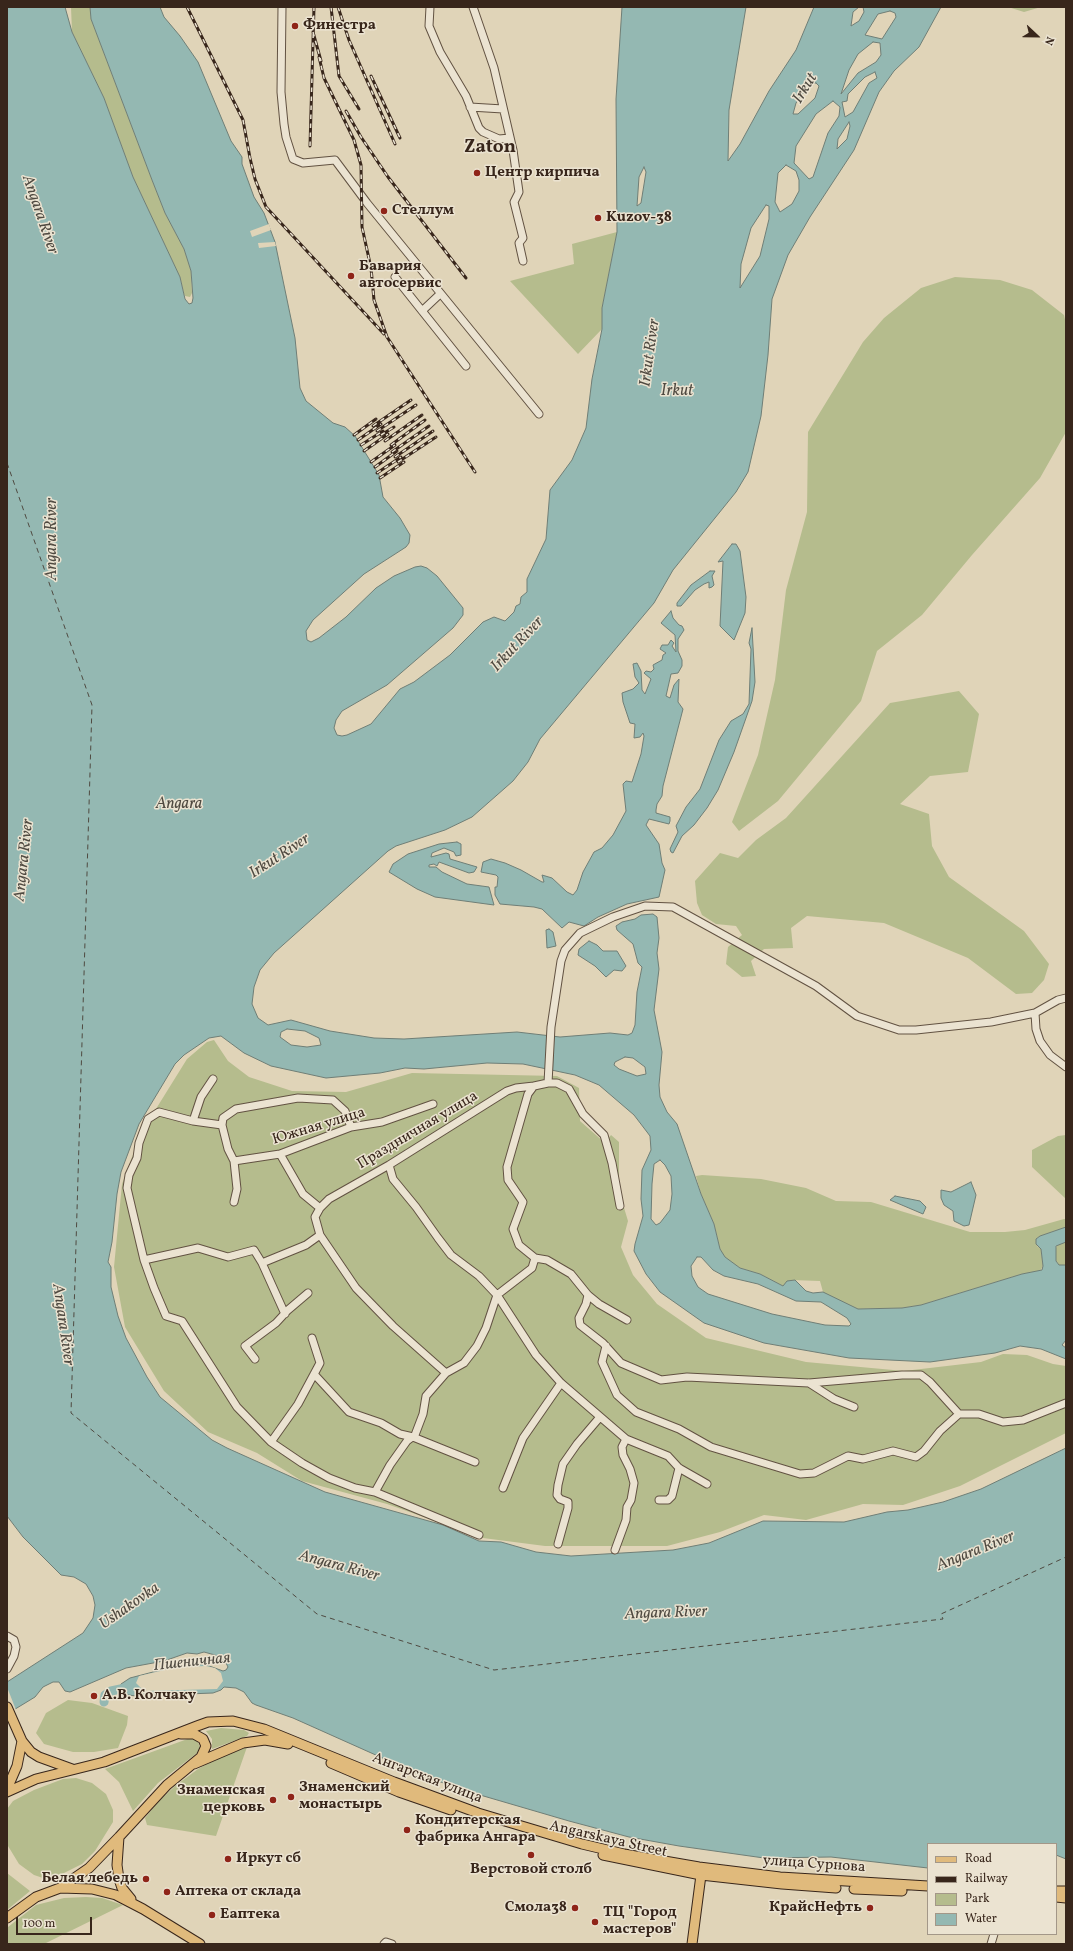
<!DOCTYPE html>
<html>
<head>
<meta charset="utf-8">
<style>
	body { margin:0 }
	#map { position:relative; width:1073px; height:1951px; overflow:hidden; background:#e0d4b8; font-family:Vollkorn,serif }
	canvas { display:block }
	.frame { position:absolute; inset:0; border:8px solid #38261b; pointer-events:none }
	.legend { position:absolute; left:927px; top:1843px; width:130px; height:92px; box-sizing:border-box; background:#ebe3d1; border:1px solid #a39788; margin:0; padding:5px 7px; list-style:none; font-size:12px; color:#38261b }
	.legend li { display:flex; align-items:center; gap:8px; height:20px }
	.legend b { width:20px; border:1px solid #a39788 }
	.north { position:absolute; left:1017px; top:16px; width:40px; height:40px; -webkit-text-stroke:3px #ebe3d1; paint-order:stroke; rotate:112deg; font-size:11px; font-weight:700; line-height:16px; text-align:center; color:#38261b }
	.north::after { content:''; display:block; margin:auto; width:14px; height:18px; background:#38261b; clip-path:polygon(50% 0,100% 100%,50% 72%,0 100%) }
	.scale { position:absolute; left:16px; top:1917px; width:76px; height:18px; box-sizing:border-box; border:2px solid #38261b; border-top:0; padding-left:5px; font-size:12px; line-height:14px; white-space:nowrap; color:#38261b; -webkit-text-stroke:3px #ebe3d1; paint-order:stroke }
</style>
</head>
<body>
<div id="map">
<canvas width="1073" height="1951"></canvas>
<div class="frame"></div>
<ul class="legend">
<li><b style="height:5px;background:#e0ba7c"></b>Road</li>
<li><b style="height:5px;background:#38261b"></b>Railway</li>
<li><b style="height:11px;background:#b5bc8d"></b>Park</li>
<li><b style="height:11px;background:#94b8b2"></b>Water</li>
</ul>
<div class="north">N</div>
<div class="scale">100 m</div>
</div>
<script>
const context = document.querySelector('canvas').getContext('2d');
context.lineJoin = 'round';
function paint(path, color) { context.fillStyle = color; context.fill(path, 'evenodd'); }
const toPath = rows => new Path2D(rows.map(r => 'M' + r).join(''));
function stroke(path, color, width, dash) { context.strokeStyle = color; context.lineWidth = width; context.lineCap = dash ? 'butt' : 'round'; context.setLineDash(dash || []); context.stroke(path); }
function drawText(font, color, halo, rows, align = 'center') {
  context.font = font + ' Vollkorn,serif'; context.lineWidth = 3; context.setLineDash([]); context.textBaseline = 'middle'; context.strokeStyle = halo; context.fillStyle = color; for (const [text, x, y, turn = 0] of rows) {
    context.save(); context.translate(x, y); context.rotate((+turn || 0) * Math.PI / 180); context.textAlign = isNaN(turn) ? turn : align; if (halo) context.strokeText(text, 0, 0); context.fillText(text, 0, 0); context.restore();
  }
}
paint(toPath([
	[71,7,90,7,91,19,152,180,165,213,184,249,191,271,192,293,190,297,185,296,184,294,180,277,133,177,104,98,72,32],
	[1008,7,1041,7,1024,12],
	[617,232,602,308,602,329,578,354,510,281,574,264,572,244],
	[955,277,1000,280,1032,290,1064,315,1066,324,1066,432,1040,478,972,555,922,615,877,651,861,701,778,801,739,831,732,822,758,755,775,680,786,590,807,512,808,432,863,342,884,318,921,288],
	[959,691,979,714,968,772,930,776,900,804,929,814,932,846,949,877,1024,931,1049,964,1044,980,1032,993,1016,994,968,958,884,923,807,916,791,928,793,948,764,949,751,961,756,976,742,977,726,964,728,947,742,935,736,926,716,924,702,915,697,903,695,881,720,853,738,858,756,840,786,818,890,703],
	[214,1040,228,1061,249,1077,292,1091,346,1092,412,1073,557,1076,579,1088,580,1121,605,1143,611,1135,619,1142,619,1191,628,1221,621,1247,633,1275,657,1304,706,1338,806,1362,904,1371,981,1362,1003,1354,1027,1355,1053,1364,1066,1366,1066,1433,960,1486,903,1505,863,1504,806,1520,764,1515,720,1532,667,1546,545,1546,483,1538,387,1504,302,1481,257,1453,208,1432,164,1391,125,1327,114,1267,122,1184,141,1133,187,1059,207,1042],
	[1066,1135,1066,1199,1032,1167,1032,1150,1058,1136],
	[702,1175,761,1179,806,1188,836,1201,871,1202,970,1232,1005,1232,1025,1230,1064,1219,1066,1219,1066,1227,1040,1236,1036,1239,1037,1246,1041,1249,1043,1266,1040,1271,1022,1274,921,1305,902,1308,858,1309,826,1295,823,1292,820,1281,791,1280,783,1286,760,1274,740,1268,729,1261,721,1253,714,1224,701,1194,696,1176],
	[1066,1242,1066,1265,1059,1265,1056,1261,1056,1248,1058,1244],
	[68,1700,92,1703,128,1716,127,1725,118,1748,94,1752,73,1752,44,1744,36,1733,46,1713],
	[221,1728,244,1730,249,1733,247,1736,212,1749,212,1739,206,1731],
	[193,1737,197,1740,200,1747,197,1753,158,1783,133,1811,119,1782,105,1769],
	[247,1747,216,1836,147,1825,145,1818,158,1802,175,1786,198,1769,216,1759],
	[76,1778,92,1783,106,1794,113,1810,113,1822,95,1851,82,1864,64,1873,53,1877,43,1878,34,1875,19,1864,8,1846,7,1809,13,1801,34,1790,63,1779],
	[7,1873,30,1891,7,1910],
	[86,1897,102,1898,123,1905,44,1944,7,1944,8,1927,36,1905,64,1898]
]), '#b5bc8d');
const water = toPath([
	[7,7,65,7,72,32,104,98,133,177,180,277,185,299,189,304,192,303,193,298,191,271,184,249,165,213,152,180,91,19,90,7,160,7,164,17,180,36,198,62,231,141,242,157,242,164,254,197,264,213,275,242,295,338,300,388,306,401,333,423,345,427,355,436,379,475,383,497,400,518,410,535,409,543,406,547,364,574,313,620,306,631,307,640,311,642,319,638,346,617,376,588,394,576,415,567,421,566,427,568,437,576,463,608,463,615,453,628,387,685,342,711,336,720,334,728,337,735,342,736,347,735,371,724,400,689,414,682,450,655,483,622,494,617,505,621,514,612,516,606,520,604,521,597,527,592,527,579,546,539,550,490,572,460,586,428,592,379,602,329,602,308,617,232,616,99,622,7,746,7,729,110,728,161,740,144,769,91,796,50,814,7,859,7,853,12,851,26,859,21,864,12,863,7,941,7,919,47,894,71,879,92,854,150,810,217,788,255,772,299,768,355,761,416,748,472,736,492,673,570,654,603,540,739,528,762,513,781,472,817,445,830,396,846,388,851,274,953,260,970,254,987,252,1004,258,1018,268,1025,291,1020,330,1031,374,1038,404,1039,517,1032,560,1037,610,1033,628,1035,632,1033,635,1025,637,992,642,967,638,963,633,944,617,930,616,926,622,922,635,919,641,915,653,914,657,917,659,938,657,953,659,969,654,1010,662,1052,659,1085,660,1097,667,1112,677,1124,701,1194,714,1224,720,1249,725,1257,740,1268,760,1274,783,1286,787,1281,795,1280,806,1291,813,1293,823,1292,858,1309,902,1308,921,1305,1022,1274,1042,1270,1043,1266,1041,1249,1036,1244,1036,1239,1040,1236,1066,1227,1066,1242,1056,1246,1056,1261,1059,1265,1066,1265,1066,1340,1062,1345,1066,1348,1066,1359,1041,1349,1020,1346,995,1353,930,1362,849,1358,764,1343,704,1323,660,1292,646,1274,634,1251,635,1244,643,1216,641,1199,642,1170,651,1150,650,1136,647,1132,634,1115,599,1085,575,1075,523,1064,487,1063,424,1069,405,1068,380,1073,326,1078,271,1066,244,1053,221,1036,209,1038,184,1055,175,1064,139,1124,121,1172,117,1194,112,1242,108,1262,111,1267,111,1287,118,1316,126,1338,147,1377,160,1397,212,1440,227,1448,325,1492,443,1525,479,1541,501,1542,536,1552,571,1556,673,1550,709,1543,763,1521,844,1522,887,1512,908,1510,943,1502,981,1489,1066,1448,1066,1859,1056,1855,1056,1844,928,1844,928,1868,831,1857,764,1858,679,1846,629,1837,569,1821,463,1790,416,1773,293,1718,256,1705,252,1703,244,1692,236,1688,224,1687,221,1690,213,1693,136,1696,121,1694,120,1690,121,1684,130,1678,176,1666,204,1664,223,1671,226,1670,228,1667,226,1663,215,1655,204,1652,197,1654,187,1653,164,1661,126,1668,70,1692,65,1691,59,1682,53,1682,43,1687,35,1697,7,1714,7,1682,83,1633,93,1618,95,1605,93,1596,86,1584,74,1577,61,1575,23,1537,7,1516,7,7],
	[890,11,895,13,896,17,882,39,865,35,878,14,890,11],
	[873,42,880,43,881,55,876,62,858,73,841,94,849,70,858,54,873,42],
	[875,72,877,78,869,83,853,112,845,117,842,102,847,101,848,94,865,77,875,72],
	[816,83,819,86,815,98,798,114,793,114,796,103,810,84,816,83],
	[833,101,840,107,839,116,828,133,813,177,809,179,794,163,796,146,816,114,833,101],
	[849,122,850,126,847,139,837,149,838,139,849,122],
	[786,165,796,171,799,180,799,191,792,204,780,212,775,202,778,173,786,165],
	[644,167,646,172,641,203,637,206,639,177,644,167],
	[766,205,769,206,769,219,760,256,740,288,741,264,751,228,766,205],
	[287,1029,305,1031,319,1038,321,1045,307,1047,291,1045,280,1037,281,1032,287,1029],
	[625,1057,633,1058,645,1067,646,1074,637,1076,619,1069,614,1065,615,1062,625,1057],
	[660,1160,665,1165,671,1176,672,1194,670,1210,660,1223,656,1225,651,1219,652,1184,654,1164,660,1160],
	[697,1257,701,1257,713,1270,724,1276,758,1284,796,1301,821,1302,847,1318,851,1324,849,1326,825,1325,772,1314,708,1294,698,1287,692,1276,691,1266,697,1257],
	[732,544,736,544,740,551,746,597,745,613,734,640,720,626,723,561,718,562,732,544],
	[710,571,715,571,712,576,714,585,712,587,709,588,709,582,704,584,695,590,681,606,677,606,677,603,691,585,710,571],
	[671,611,673,618,679,625,682,626,684,630,678,639,678,651,682,660,682,666,678,673,671,674,666,696,670,698,674,685,679,679,678,702,683,709,663,786,662,796,657,804,656,810,656,813,670,817,670,821,669,824,649,819,646,825,659,844,662,863,665,870,659,897,627,904,598,917,584,926,569,922,562,928,542,909,534,907,500,904,495,895,495,887,497,887,498,877,496,875,481,872,483,862,491,859,505,863,521,870,542,882,544,882,542,875,552,878,567,892,573,895,577,890,583,872,594,852,602,848,613,835,626,811,623,784,626,781,632,782,641,754,644,736,643,733,640,737,634,738,635,724,630,723,623,702,622,693,633,689,639,683,635,677,633,664,637,663,641,671,642,690,645,694,651,679,644,673,646,671,651,672,654,669,653,665,662,660,663,655,666,653,660,649,662,645,668,645,671,640,674,643,672,646,676,652,675,635,661,623,671,611],
	[752,628,755,682,752,701,734,752,718,790,707,808,694,825,682,836,673,853,671,852,670,849,678,832,676,826,686,807,700,789,719,740,731,721,743,714,749,704,751,649,749,643,752,628],
	[457,842,461,844,461,855,456,856,454,852,444,848,432,853,431,857,446,853,449,854,450,859,477,867,474,872,469,873,439,862,437,866,434,864,429,865,429,867,436,867,442,872,467,884,489,887,494,905,435,897,417,889,389,872,393,864,408,854,439,844,457,842],
	[549,929,553,932,556,946,547,948,546,930,549,929],
	[589,941,597,945,603,951,617,951,626,966,622,971,614,970,606,977,595,966,578,955,579,949,589,941],
	[971,1182,976,1195,969,1225,964,1226,954,1221,953,1211,944,1205,941,1198,941,1190,951,1192,971,1182],
	[895,1196,920,1201,926,1207,923,1214,890,1200,895,1196]
]);
paint(water, '#94b8b2');
stroke(water, '#6f7e76', 1);
paint(toPath([
	[269,224,271,230,252,237,250,231],
	[275,242,276,246,259,248,258,243],
	[206,1666,215,1668,221,1673,223,1681,217,1689,144,1691,136,1683,139,1676,177,1667],
	[7,1687,16,1710,7,1716]
]), '#e0d4b8');
stroke(toPath([
	[104,1702,105,1695,111,1691,130,1687]
]), '#94b8b2', 9);
stroke(toPath([
	[7,463,92,705,71,1413,317,1614,494,1670,943,1619,941,1614,1066,1557]
]), '#4f4a41', 1, [5, 4]);
const minor = toPath([
	[282,7,281,92,284,124,286,137,293,159,303,163,335,160,367,203,539,414],
	[430,7,429,26,440,52,466,96,479,128,483,132,499,139,510,138],
	[473,7,494,68,513,150,519,192,514,202,523,238,519,243,523,261],
	[470,107,503,109],
	[395,277,466,366],
	[422,311,440,294],
	[1035,1013,1036,1029,1040,1041,1050,1055,1066,1067],
	[213,1079,201,1097,193,1121,222,1125,228,1149,234,1161,237,1189,234,1202],
	[548,1083,557,1083,569,1089,583,1114,604,1135,612,1163,620,1206],
	[193,1121,159,1112,148,1119,139,1143,137,1158,129,1175,127,1188,144,1260,154,1288,166,1316,182,1321,237,1407,271,1442,302,1463,329,1478,355,1488,375,1492,479,1535],
	[222,1125,223,1118,236,1109,298,1098,333,1100,345,1111,351,1127],
	[280,1154,303,1194,320,1208,315,1217,320,1235,356,1288,393,1326,446,1373],
	[234,1161,280,1154,351,1127,382,1122,433,1104],
	[389,1165,393,1179,416,1207,438,1238,451,1255,479,1276,497,1295,536,1355,561,1383,626,1439,668,1456,679,1468,707,1484],
	[320,1208,329,1199,389,1165,507,1091,516,1088,534,1086],
	[144,1260,198,1248,228,1257,254,1250,262,1263,285,1314],
	[262,1263,306,1245,320,1235],
	[588,1295,586,1304,579,1318,580,1325,603,1343,621,1363,661,1380,687,1377,809,1383,902,1375,921,1375,930,1382,959,1414,979,1414,1003,1422,1023,1420,1066,1403],
	[627,1320,599,1304,588,1295,571,1274,547,1260,535,1258,519,1245,513,1229,523,1202,508,1180,507,1167,528,1094,534,1086,548,1083,551,1027,561,961,565,950,580,933,613,917,645,906,673,907,816,986,857,1016,899,1030,916,1030,991,1022,1035,1013,1058,1000,1066,998],
	[606,1346,602,1362,617,1395,636,1412,679,1429,711,1447,800,1474,814,1473,848,1456,863,1459,893,1451,916,1457,924,1451,940,1431,959,1414],
	[255,1359,245,1346,276,1323,288,1310,308,1293],
	[314,1374,349,1412,381,1423,400,1434,413,1437,475,1462],
	[809,1383,834,1399,854,1407],
	[271,1442,298,1404,320,1363,312,1338],
	[503,1488,523,1438,561,1383],
	[375,1492,390,1465,407,1441,415,1435,423,1414,426,1396,446,1373,464,1363,477,1346,486,1328,497,1295,532,1268,535,1258],
	[659,1500,668,1500,672,1496,679,1468],
	[558,1544,568,1508,568,1502,560,1499,557,1495,558,1485,563,1464,577,1444,600,1417],
	[615,1550,626,1520,627,1507,631,1500,634,1483,630,1469,623,1455,622,1447,626,1439],
	[7,1636,14,1640,16,1647,14,1656,7,1669],
	[384,1944,386,1942,392,1944],
	[991,1944,994,1934]
]);
const major = toPath([
	[7,1707,22,1741,31,1752,39,1757,72,1769],
	[331,1763,399,1792,451,1810],
	[194,1764,243,1743,265,1740,288,1744],
	[7,1789,17,1766,22,1741],
	[7,1792,36,1779,104,1762,197,1726,208,1722,233,1721,264,1729,394,1782,478,1813,582,1844,624,1854,699,1867,780,1877,928,1886],
	[119,1837,117,1865,119,1879,122,1888,131,1899],
	[603,1855,701,1875,782,1884,836,1888],
	[60,1888,92,1889,116,1895,143,1909,200,1944],
	[854,1889,902,1891],
	[1056,1891,1066,1891],
	[1056,1897,1066,1898],
	[7,1918,36,1897,60,1888,89,1868,119,1837,167,1785,201,1757,206,1746,203,1739,194,1734,181,1734],
	[692,1944,701,1875]
]);
stroke(minor, '#625242', 9);
stroke(major, '#38261b', 11);
stroke(minor, '#ebe3d1', 7);
stroke(major, '#e0ba7c', 9);
const rail = toPath([
	[187,7,243,120,250,158,255,179,266,207,384,334],
	[331,7,339,76,359,109],
	[338,7,349,40,395,144],
	[313,32,321,61],
	[319,57,324,78,354,140,361,165,362,227,371,268,374,300,387,337,475,472],
	[371,76,400,138],
	[346,111,361,137,388,177,466,278],
	[310,146,314,7],
	[373,426,411,400],
	[377,431,416,405],
	[354,435,376,419],
	[381,435,394,427],
	[358,440,381,424],
	[385,441,422,415],
	[361,445,383,431],
	[391,445,425,420],
	[364,451,388,434],
	[392,452,429,426],
	[395,457,433,431],
	[371,462,395,445],
	[398,462,436,437],
	[375,467,397,451],
	[377,473,401,457],
	[380,478,404,462]
]);
stroke(rail, '#38261b', 3);
stroke(rail, '#ebe3d1', 1.5, [4.5]);
for (const [x, y, r, color] of [
	[295,26,4,"#8f2418"],
	[477,173,4,"#8f2418"],
	[384,211,4,"#8f2418"],
	[598,218,4,"#8f2418"],
	[351,276,4,"#8f2418"],
	[94,1696,4,"#8f2418"],
	[291,1797,4,"#8f2418"],
	[273,1800,4,"#8f2418"],
	[407,1830,4,"#8f2418"],
	[531,1855,4,"#8f2418"],
	[228,1859,4,"#8f2418"],
	[146,1879,4,"#8f2418"],
	[167,1892,4,"#8f2418"],
	[575,1908,4,"#8f2418"],
	[870,1908,4,"#8f2418"],
	[212,1915,4,"#8f2418"],
	[595,1922,4,"#8f2418"]
]) { const dot = new Path2D(); dot.arc(x, y, r, 0, 2 * Math.PI); context.fillStyle = color; context.fill(dot); stroke(dot, '#ebe3d1', 1.5); }
drawText('bold 15px', '#38261b', '#ebe3d1', [
	["Финестра",303,26],
	["Центр кирпича",485,173],
	["Стеллум",392,211],
	["Kuzov-38",606,218],
	["Бавария",359,267],
	["автосервис",359,284],
	["А.В. Колчаку",102,1696],
	["Знаменский",299,1788],
	["монастырь",299,1805],
	["Знаменская",265,1791,"right"],
	["церковь",265,1808,"right"],
	["Кондитерская",415,1821],
	["фабрика Ангара",415,1838],
	["Иркут сб",236,1859],
	["Верстовой столб",531,1870,"center"],
	["Белая лебедь",138,1879,"right"],
	["Аптека от склада",175,1892],
	["Смола38",567,1908,"right"],
	["КрайсНефть",862,1908,"right"],
	["ТЦ \"Город",603,1913],
	["мастеров\"",603,1930],
	["Еаптека",220,1915]
], 'left');
drawText('15px', '#38261b', '#ebe3d1', [
	["Южная улица",319,1127,-17],
	["Праздничная улица",418,1131,-31],
	["Ангарская улица",427,1779,21],
	["Angarskaya Street",608,1840,13],
	["улица Сурнова",814,1865,4]
]);
drawText('italic 16px', '#4f4a41', '#ebe3d1', [
	["Irkut",806,89,-58],
	["Angara River",39,215,71],
	["Irkut River",651,353,-82],
	["Irkut",677,392],
	["Angara River",53,539,-90],
	["Irkut River",518,645,-47],
	["Angara",179,805],
	["Irkut River",280,857,-33],
	["Angara River",25,860,-84],
	["Angara River",62,1325,82],
	["Angara River",976,1552,-22],
	["Angara River",339,1567,15],
	["Ushakovka",130,1607,-35],
	["Angara River",666,1614,-2],
	["Пшеничная",192,1663,-6]
]);
drawText('bold 19px', '#38261b', '#ebe3d1', [
	["Zaton",490,149]
]);
</script>
</body>
</html>
